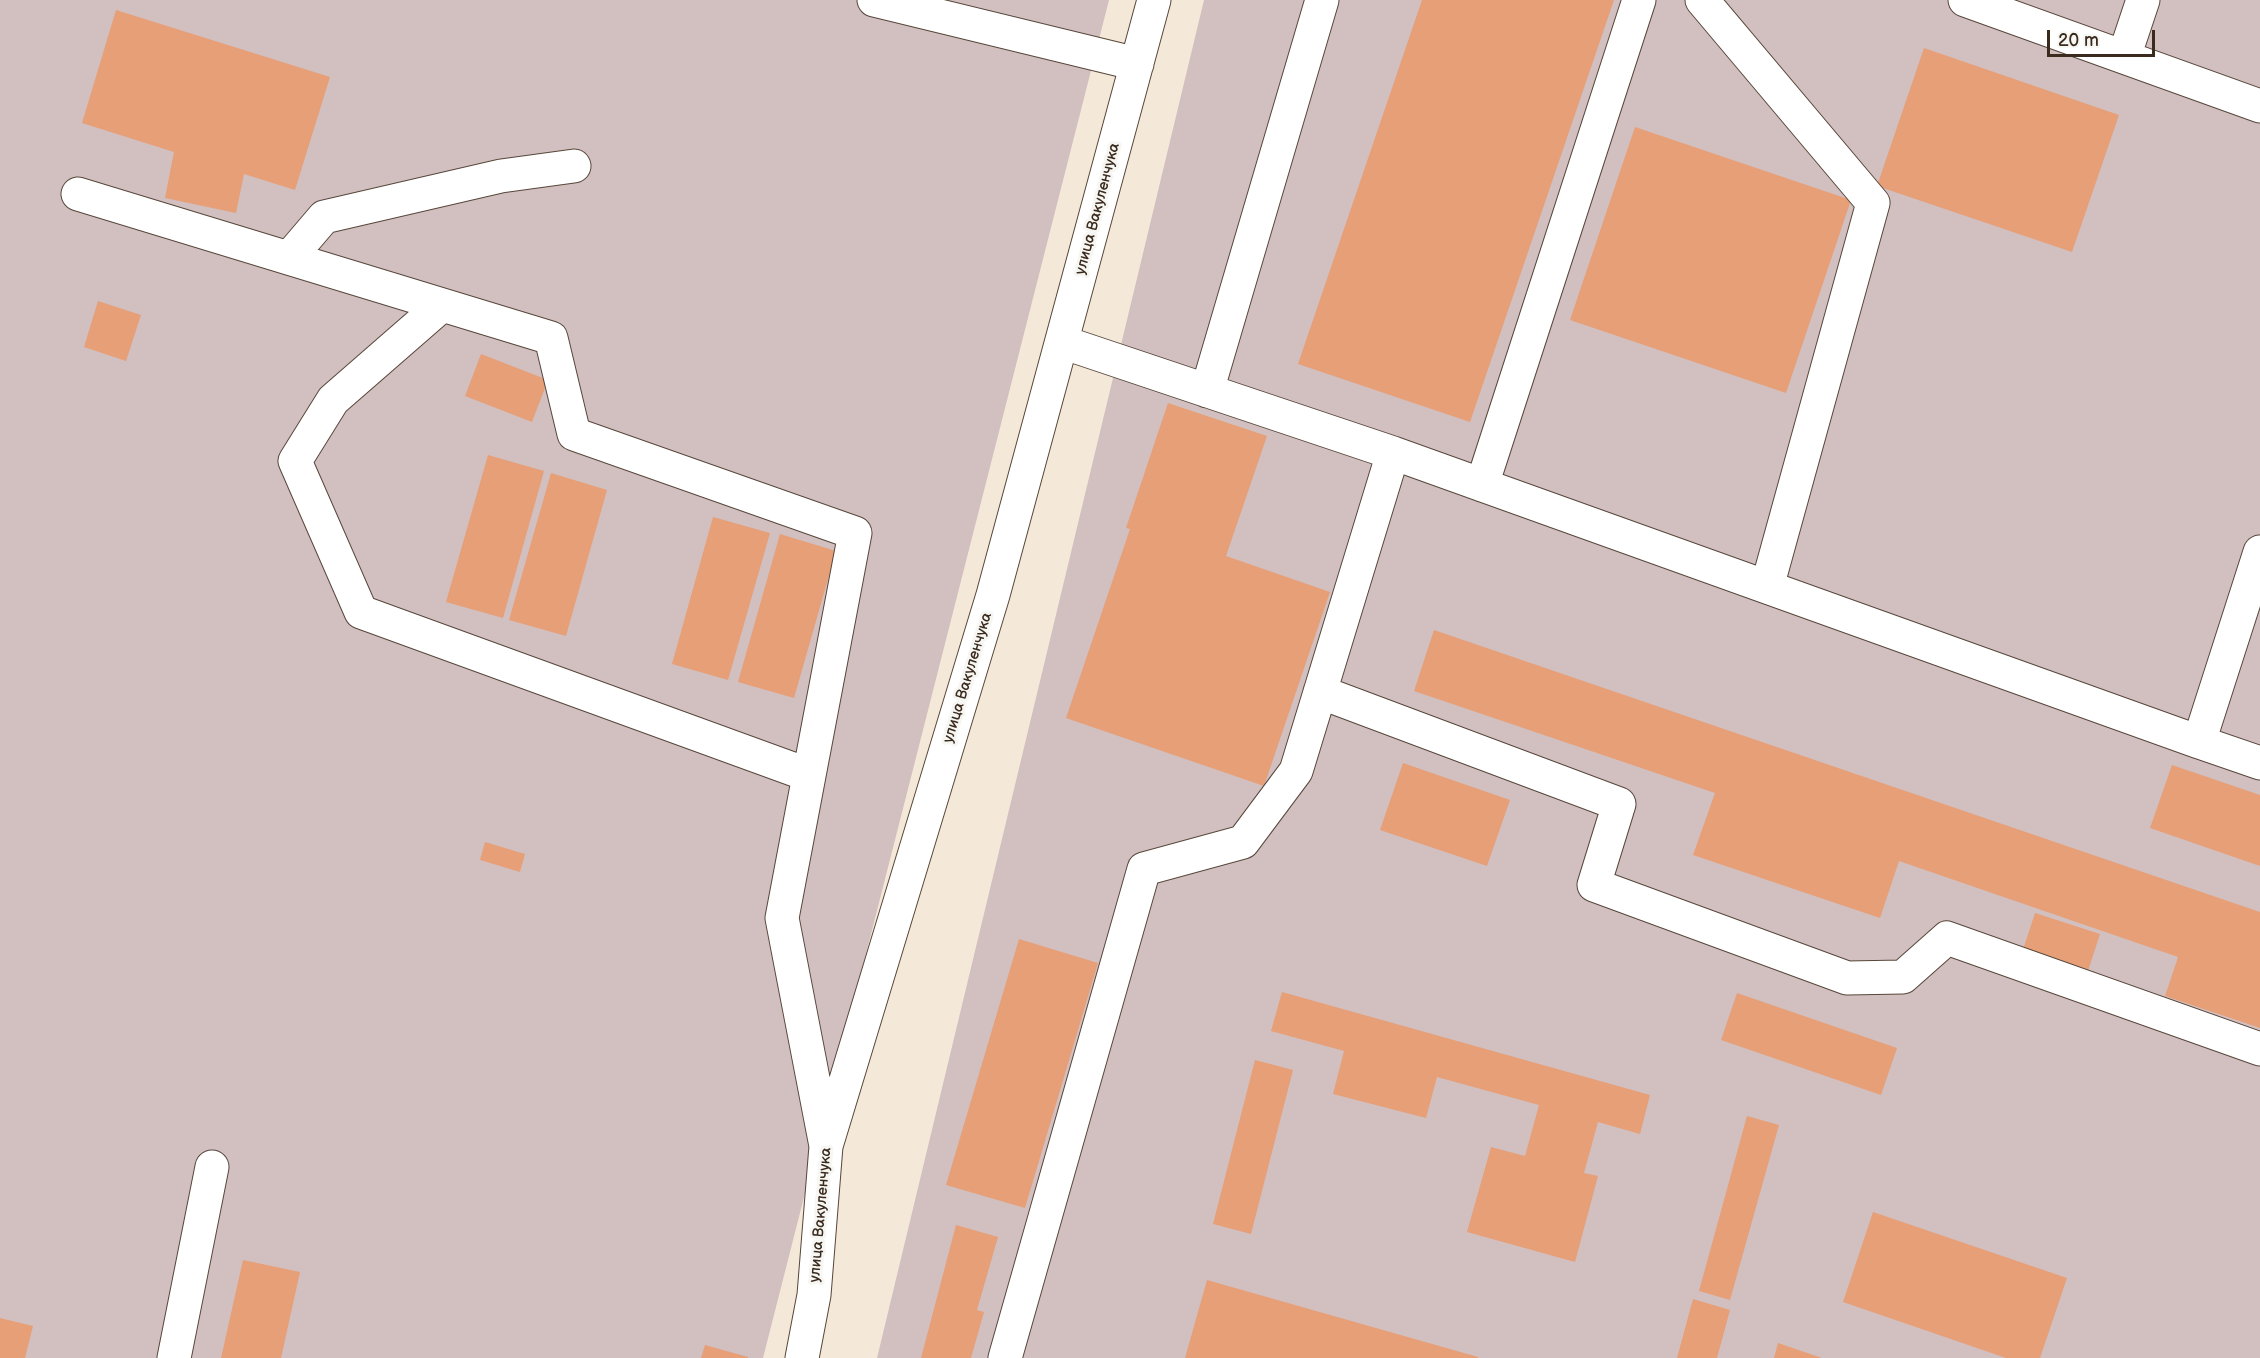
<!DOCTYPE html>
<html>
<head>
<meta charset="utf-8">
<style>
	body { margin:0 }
	#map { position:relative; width:2260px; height:1358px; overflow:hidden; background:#f4e9d9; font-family:"Balsamiq Sans",sans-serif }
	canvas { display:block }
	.scale { position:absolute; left:2047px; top:30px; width:108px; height:27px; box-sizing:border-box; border:3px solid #3b2a1e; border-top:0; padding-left:8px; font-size:18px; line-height:21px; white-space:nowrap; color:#3b2a1e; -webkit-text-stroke:4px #f6f6f2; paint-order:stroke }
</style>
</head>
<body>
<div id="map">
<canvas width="2260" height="1358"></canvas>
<div class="scale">20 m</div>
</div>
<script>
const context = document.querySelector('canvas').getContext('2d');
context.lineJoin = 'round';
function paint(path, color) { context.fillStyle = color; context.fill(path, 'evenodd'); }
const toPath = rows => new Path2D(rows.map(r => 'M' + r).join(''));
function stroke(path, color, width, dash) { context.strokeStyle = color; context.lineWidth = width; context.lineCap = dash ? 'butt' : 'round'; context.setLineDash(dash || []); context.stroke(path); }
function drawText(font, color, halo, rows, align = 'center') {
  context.font = font + ' "Balsamiq Sans",sans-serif'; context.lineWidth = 6; context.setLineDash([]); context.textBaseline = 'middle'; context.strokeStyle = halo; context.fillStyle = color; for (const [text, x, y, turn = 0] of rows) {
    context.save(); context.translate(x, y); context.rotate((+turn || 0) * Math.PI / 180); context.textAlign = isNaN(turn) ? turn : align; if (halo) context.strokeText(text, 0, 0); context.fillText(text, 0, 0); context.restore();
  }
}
paint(toPath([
	[0,0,1109,0,763,1358,0,1358],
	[1204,0,2260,0,2260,1358,877,1358]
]), '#d2bfc0');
paint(toPath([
	[1422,0,1614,0,1470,422,1298,364],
	[116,10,330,77,295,190,244,174,236,213,165,198,174,152,82,123],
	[1924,48,2119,115,2072,252,1877,186],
	[1635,127,1851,200,1786,393,1570,320],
	[98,301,141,315,126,361,84,347],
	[481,354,548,380,532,422,465,396],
	[1168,403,1267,436,1226,556,1330,592,1264,786,1066,718,1130,529,1126,528],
	[488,455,544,471,503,618,446,602],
	[551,473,607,490,566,636,509,620],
	[713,517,770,533,728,680,672,664],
	[780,534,836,551,794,698,738,682],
	[1434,630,2260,912,2260,1028,2165,996,2178,957,1899,861,1880,918,1693,855,1715,793,1414,691],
	[1403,763,1510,800,1487,866,1380,830],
	[2172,765,2260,795,2260,866,2150,828],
	[485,842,525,854,520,872,480,860],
	[2035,913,2100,934,2086,977,2021,956],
	[1019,939,1098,963,1025,1208,946,1185],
	[1282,992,1650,1095,1640,1134,1598,1122,1584,1173,1598,1176,1575,1262,1467,1232,1491,1147,1525,1156,1539,1105,1437,1077,1426,1118,1333,1094,1344,1051,1271,1031],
	[1737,993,1897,1048,1881,1095,1721,1040],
	[1255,1060,1293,1070,1251,1234,1213,1224],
	[1747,1116,1779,1125,1730,1300,1699,1291],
	[1873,1212,2067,1278,2040,1358,2006,1358,1843,1302],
	[956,1225,998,1237,977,1310,984,1312,971,1358,921,1358],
	[243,1260,300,1272,281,1358,221,1358],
	[1207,1280,1478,1357,1478,1358,1185,1358],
	[1693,1299,1730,1310,1717,1358,1677,1358],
	[0,1318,33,1326,25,1358,0,1358],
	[1778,1343,1822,1358,1774,1358],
	[705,1345,748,1357,748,1358,701,1358]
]), '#e69f77');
const minor = toPath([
	[874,0,1137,64],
	[1702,0,1873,203,1767,587],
	[1965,0,2260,106],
	[2124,57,2143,0],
	[78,194,551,338,574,434,855,533,782,918,826,1146],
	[289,258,324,217,501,176,574,166],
	[442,305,333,400,295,461,361,612,809,775],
	[1207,391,1322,0],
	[1393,453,2199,742,2260,552],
	[1482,485,1639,0],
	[1320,692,1619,804,1594,885,1847,978,1903,977,1947,938,2260,1049],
	[2199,742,2260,763],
	[174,1358,212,1167],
	[802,1358,814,1295,826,1146,993,595,1154,0],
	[1005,1358,1144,869,1243,842,1296,771,1393,453,1062,342]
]);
stroke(minor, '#57473a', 35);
stroke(minor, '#fff', 33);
drawText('15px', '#3b2a1e', '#f6f6f2', [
	["улица Вакуленчука",1098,209,-75],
	["улица Вакуленчука",968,678,-73],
	["улица Вакуленчука",821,1215,-85]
]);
</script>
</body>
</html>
